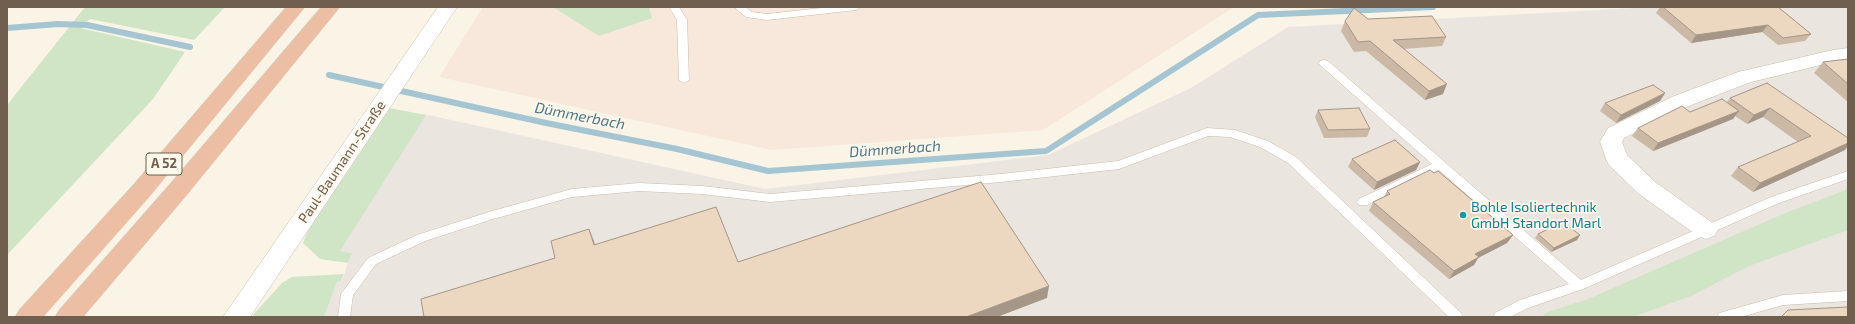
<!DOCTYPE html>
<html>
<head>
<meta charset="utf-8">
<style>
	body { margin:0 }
	#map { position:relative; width:1855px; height:324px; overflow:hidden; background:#f9f4e6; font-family:"Exo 2",sans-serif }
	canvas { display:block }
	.frame { position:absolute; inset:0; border:8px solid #705e4e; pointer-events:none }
</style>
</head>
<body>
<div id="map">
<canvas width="1855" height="324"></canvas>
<div class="frame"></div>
</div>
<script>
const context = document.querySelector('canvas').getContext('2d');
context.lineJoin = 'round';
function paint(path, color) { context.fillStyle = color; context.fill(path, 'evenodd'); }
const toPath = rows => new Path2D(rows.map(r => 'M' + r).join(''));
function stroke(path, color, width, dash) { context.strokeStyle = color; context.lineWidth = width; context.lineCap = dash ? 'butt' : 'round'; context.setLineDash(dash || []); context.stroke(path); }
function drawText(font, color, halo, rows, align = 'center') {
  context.font = font + ' "Exo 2",sans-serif'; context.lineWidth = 3.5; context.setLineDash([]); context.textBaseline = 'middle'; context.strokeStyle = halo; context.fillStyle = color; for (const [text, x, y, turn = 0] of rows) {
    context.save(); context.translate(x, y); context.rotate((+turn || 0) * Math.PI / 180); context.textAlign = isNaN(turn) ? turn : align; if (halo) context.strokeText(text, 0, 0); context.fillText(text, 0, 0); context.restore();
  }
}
paint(toPath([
	[483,7,1234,7,1043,130,772,150,439,77]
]), '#f8e7db');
paint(toPath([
	[1653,7,1848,7,1848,317,324,317,337,282,342,281,351,253,340,251,424,114,765,189,1048,155,1191,88,1288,27]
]), '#eae6df');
paint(toPath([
	[85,7,225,7,194,40,90,19,80,28,185,52,153,99,7,255,7,105],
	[553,7,649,7,652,18,599,36],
	[389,108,426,115,340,251,352,253,348,263,320,259,303,243,310,226],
	[1848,189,1848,230,1749,266,1691,296,1633,317,1542,317,1545,313,1588,299,1783,214],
	[344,274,341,281,337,282,324,317,256,317,253,315,282,283,292,277]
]), '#cfe5c6');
stroke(toPath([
	[7,28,58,24,87,25,190,47],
	[329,75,546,123,677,149,768,171,1046,151,1258,15,1433,7]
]), '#a4c5d1', 6);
const lane = toPath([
	[669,7,679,7,687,20,689,80,684,83,679,80,677,20,669,7],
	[734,7,745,7,752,12,767,14,830,7,861,7,856,10,767,20,746,17,734,7],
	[1324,60,1328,61,1581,280,1771,197,1848,171,1848,179,1779,203,1583,289,1528,308,1510,317,1493,317,1495,313,1520,300,1569,284,1439,170,1367,205,1359,205,1357,202,1359,199,1432,164,1320,65,1319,63,1320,61,1324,60],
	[1207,128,1235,130,1268,141,1296,157,1461,313,1463,317,1449,317,1288,163,1260,147,1230,137,1208,136,1119,169,1001,182,770,202,702,194,639,191,572,197,493,219,425,241,376,264,353,295,350,317,338,317,341,294,368,258,417,235,492,211,572,189,639,183,702,186,770,194,1001,174,1118,161,1207,128],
	[1848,291,1848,301,1783,305,1741,317,1717,317,1719,313,1723,312,1783,295,1848,291]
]);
const street = toPath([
	[1848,48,1848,60,1833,62,1751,82,1686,107,1624,138,1622,142,1627,155,1655,182,1714,224,1718,230,1714,236,1706,239,1698,236,1639,194,1609,165,1606,159,1600,142,1608,128,1672,97,1738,72,1833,50,1848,48]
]);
const secondary = toPath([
	[438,7,457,7,250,317,223,317,438,7]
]);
const highway = toPath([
	[286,7,305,7,149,197,43,317,15,317,19,310,133,185,286,7],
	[321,7,340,7,185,197,83,317,55,317,59,310,169,185,321,7]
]);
stroke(lane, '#cabdad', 1);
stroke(street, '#cabdad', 1);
stroke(secondary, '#ccbeac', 1);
stroke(highway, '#d7d2cd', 1);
paint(lane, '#fff');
paint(street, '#fff');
paint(secondary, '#fff');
paint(highway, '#ecbfa4');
paint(toPath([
	[1660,7,1778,7,1811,34,1805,41,1778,45,1762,32,1691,43,1656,13],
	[1368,19,1446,37,1442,46,1404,49,1443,94,1425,100,1366,51,1354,52,1341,31,1345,21],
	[1848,59,1848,102,1814,73,1823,62],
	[1767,83,1845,150,1753,192,1731,176,1738,167,1798,142,1763,117,1747,124,1735,116,1733,119,1653,151,1632,136,1638,128,1690,112,1727,102,1730,98],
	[1665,93,1660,101,1616,123,1600,111,1605,103],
	[1318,110,1370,129,1367,137,1324,138,1315,117],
	[1352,159,1420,162,1416,170,1374,190,1348,167],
	[1387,191,1513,235,1507,243,1478,258,1474,265,1449,279,1369,211,1373,202,1384,197],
	[1538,234,1580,235,1577,240,1551,252,1535,238]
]), '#cbb9a6');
paint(toPath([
	[1768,25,1762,32,1691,43,1696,35],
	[1447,84,1443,94,1425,100,1429,91],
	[1665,93,1660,101,1616,123,1621,115],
	[1770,108,1763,117,1747,124,1754,115],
	[1739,111,1733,119,1653,151,1658,143],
	[1848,143,1848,146,1845,150,1753,192,1760,183],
	[1420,162,1416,170,1374,190,1377,182],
	[589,229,594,241,598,257,594,245],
	[1513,235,1507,243,1478,258,1474,265,1449,279,1454,271,1475,254],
	[1580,235,1577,240,1551,252,1554,248],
	[1049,286,1047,298,997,317,966,317]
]), '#a59687');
const building = toPath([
	[1663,7,1778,7,1811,34,1783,38,1768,25,1696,35,1663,7],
	[1354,8,1368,19,1432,16,1446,37,1393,40,1447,84,1429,91,1370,41,1358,42,1345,21,1354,8],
	[1848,59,1848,84,1823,62,1848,59],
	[1767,83,1848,138,1848,143,1760,183,1738,167,1811,136,1770,108,1754,115,1730,98,1767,83],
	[1653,85,1665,93,1621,115,1605,103,1653,85],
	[1722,99,1739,111,1658,143,1638,128,1682,106,1690,112,1722,99],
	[1359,108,1370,129,1328,130,1318,110,1359,108],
	[1395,140,1420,162,1377,182,1352,159,1395,140],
	[1430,170,1434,173,1438,171,1513,235,1475,254,1479,257,1454,271,1373,202,1390,194,1387,191,1430,170],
	[981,182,1049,286,966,317,424,317,421,299,555,258,551,241,589,229,594,245,716,207,738,262,981,182],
	[1563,222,1580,235,1554,248,1538,234,1563,222],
	[1848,307,1848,317,1781,317,1788,310,1848,307]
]);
paint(building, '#ecd7c1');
stroke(building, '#a59687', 1);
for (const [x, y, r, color] of [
	[1463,215,4,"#0f9aa8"]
]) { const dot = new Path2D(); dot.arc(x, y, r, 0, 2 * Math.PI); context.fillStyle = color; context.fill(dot); stroke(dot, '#fdf8ec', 1.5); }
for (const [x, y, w] of [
	[164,164,36]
]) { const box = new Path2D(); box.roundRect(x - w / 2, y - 11, w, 22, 3); context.fillStyle = '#fdf8ec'; context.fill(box); stroke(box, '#705e4e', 1); }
drawText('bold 13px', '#705e4e', null, [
	["A 52",164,164]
]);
drawText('14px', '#705e4e', '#fdf8ec', [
	["Paul-Baumann-Straße",342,162,-56]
]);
drawText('14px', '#0d838f', '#fdf8ec', [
	["Bohle Isoliertechnik",1471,207],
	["GmbH Standort Marl",1471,223]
], 'left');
drawText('italic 15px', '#4e7787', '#fdf8ec', [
	["Dümmerbach",580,116,11],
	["Dümmerbach",895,149,-4]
]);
</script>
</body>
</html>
